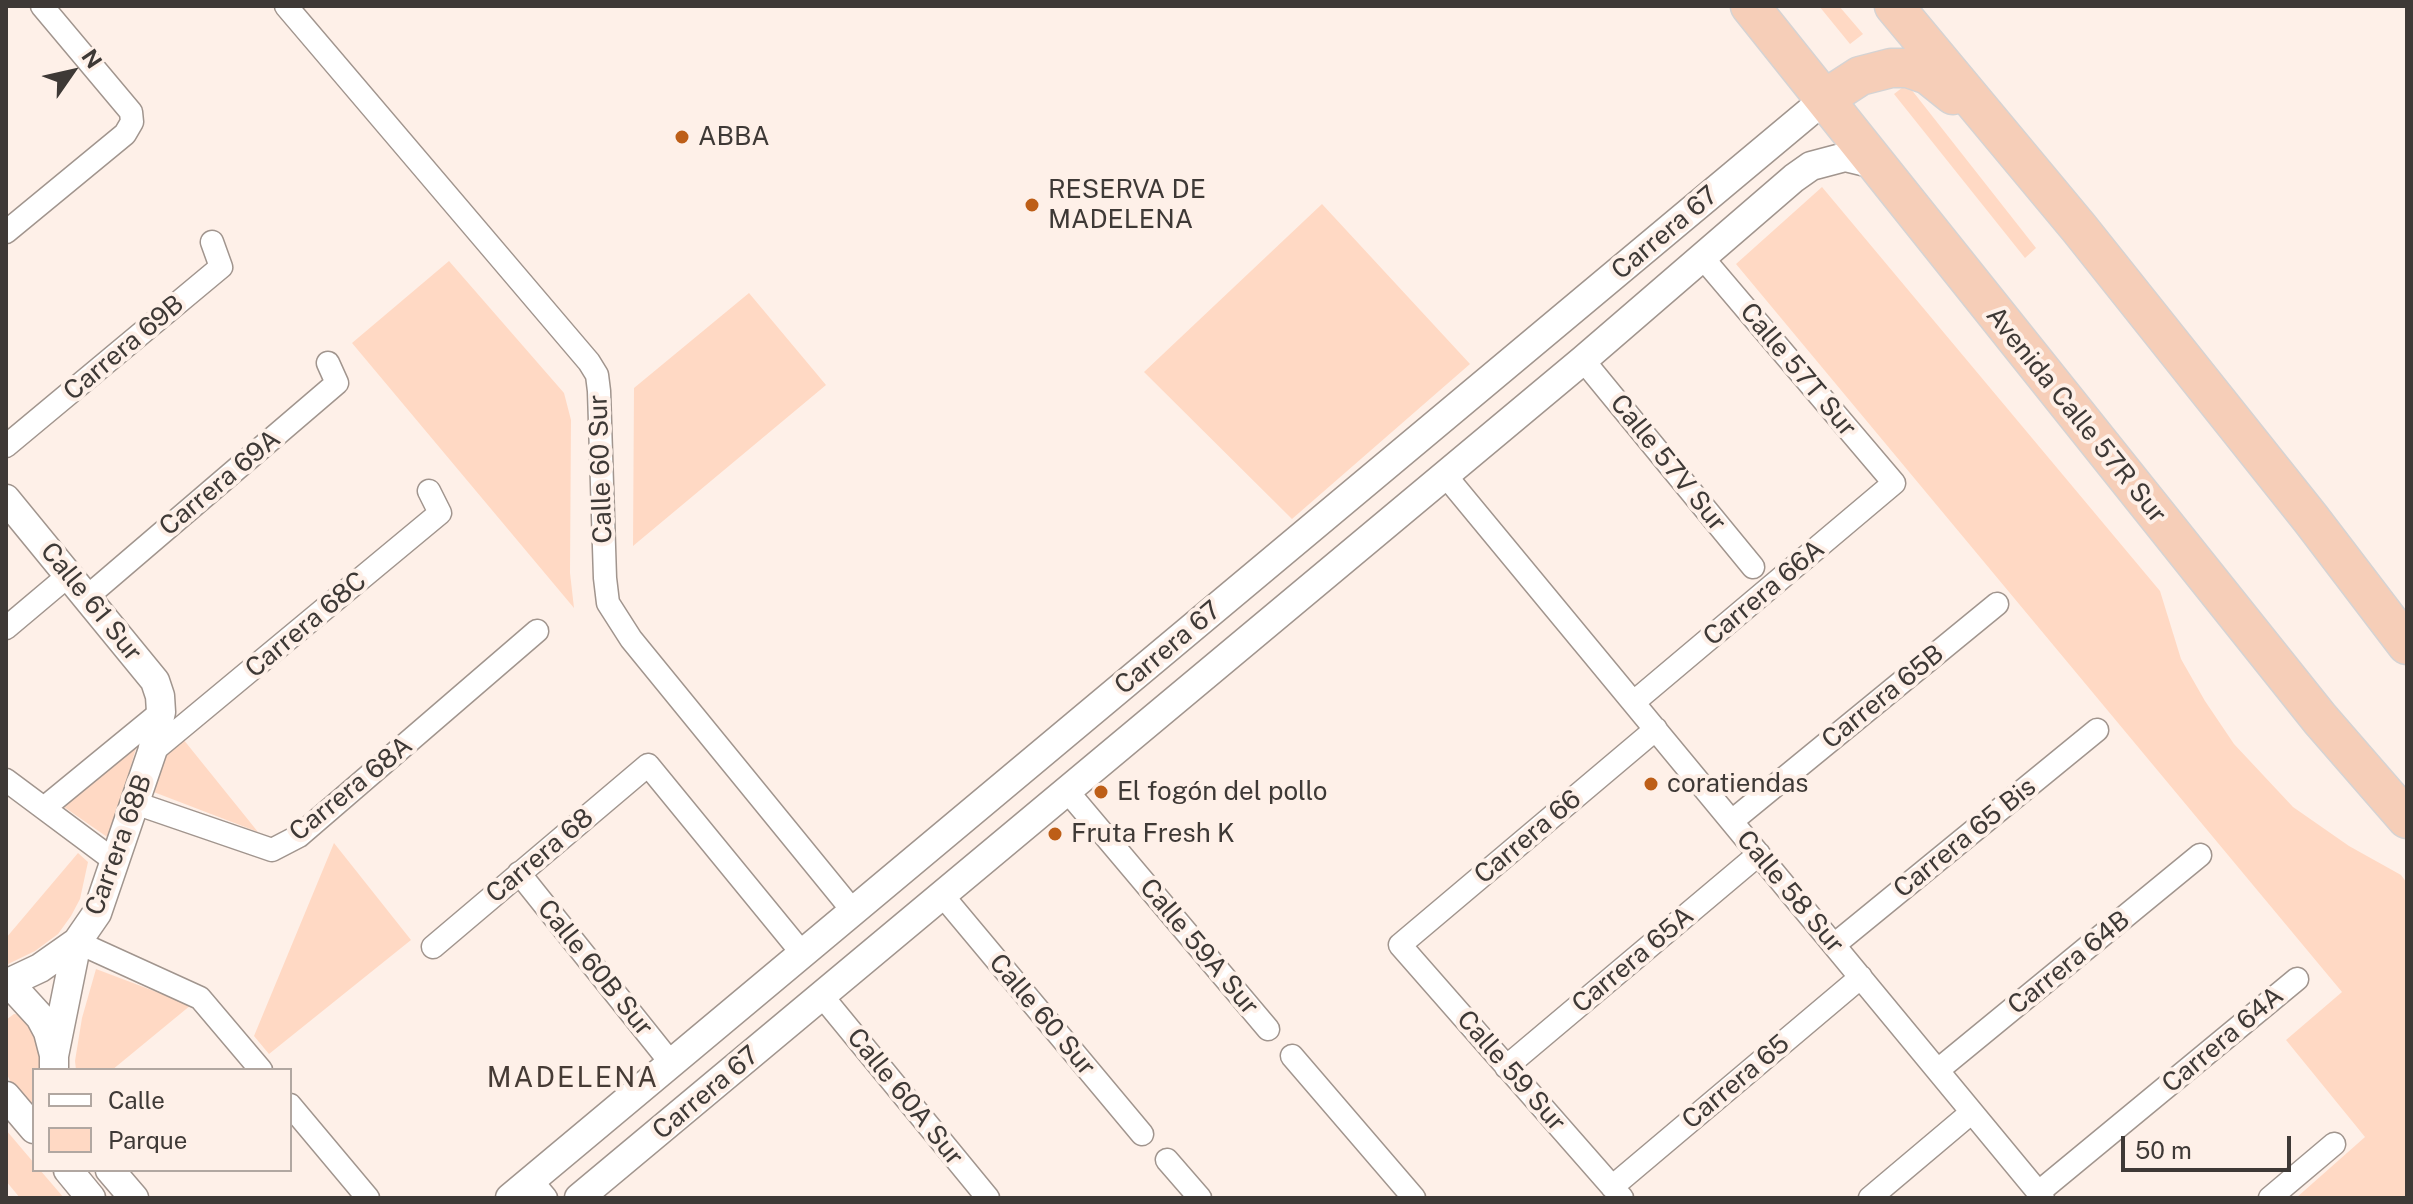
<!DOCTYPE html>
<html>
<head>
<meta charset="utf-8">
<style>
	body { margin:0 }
	#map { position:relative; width:2413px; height:1204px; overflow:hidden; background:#fef0e8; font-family:"Public Sans",sans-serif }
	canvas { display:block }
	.frame { position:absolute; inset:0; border:8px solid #3e3936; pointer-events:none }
	.legend { position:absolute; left:32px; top:1068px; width:260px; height:104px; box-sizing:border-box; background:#fef0e8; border:2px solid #b1a7a1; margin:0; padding:10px 14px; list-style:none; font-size:24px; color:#3e3936 }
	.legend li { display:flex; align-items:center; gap:16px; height:40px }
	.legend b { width:40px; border:2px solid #b1a7a1 }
	.north { position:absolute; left:32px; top:32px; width:80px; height:80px; -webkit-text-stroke:6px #fef0e8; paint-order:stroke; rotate:56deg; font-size:22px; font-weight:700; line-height:32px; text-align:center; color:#3e3936 }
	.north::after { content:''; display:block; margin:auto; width:28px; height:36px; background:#3e3936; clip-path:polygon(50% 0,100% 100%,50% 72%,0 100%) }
	.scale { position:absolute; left:2121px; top:1136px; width:170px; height:36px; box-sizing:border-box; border:4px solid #3e3936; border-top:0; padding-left:10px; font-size:24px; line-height:28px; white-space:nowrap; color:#3e3936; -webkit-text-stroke:6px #fef0e8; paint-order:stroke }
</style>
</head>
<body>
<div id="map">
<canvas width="2413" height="1204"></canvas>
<div class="frame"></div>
<ul class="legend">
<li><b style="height:10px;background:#fff"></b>Calle</li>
<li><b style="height:22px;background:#ffd9c4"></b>Parque</li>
</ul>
<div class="north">N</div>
<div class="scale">50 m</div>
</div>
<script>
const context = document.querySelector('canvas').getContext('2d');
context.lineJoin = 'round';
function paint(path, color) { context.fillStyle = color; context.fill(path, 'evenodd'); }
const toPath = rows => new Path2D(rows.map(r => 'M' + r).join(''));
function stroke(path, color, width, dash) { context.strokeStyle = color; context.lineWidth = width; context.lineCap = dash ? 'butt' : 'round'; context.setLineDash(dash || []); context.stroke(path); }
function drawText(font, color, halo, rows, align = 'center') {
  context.font = font + ' "Public Sans",sans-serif'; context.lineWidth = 8; context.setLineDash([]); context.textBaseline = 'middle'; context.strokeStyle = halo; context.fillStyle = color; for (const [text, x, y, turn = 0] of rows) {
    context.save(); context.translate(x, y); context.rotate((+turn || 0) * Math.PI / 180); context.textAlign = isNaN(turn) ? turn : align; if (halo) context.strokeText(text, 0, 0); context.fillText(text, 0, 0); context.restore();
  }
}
paint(toPath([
	[1819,6,1839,6,1863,34,1850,44],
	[1907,84,2036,248,2025,258,1894,94],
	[1822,187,2160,591,2181,659,2205,701,2234,744,2293,807,2349,846,2401,875,2407,883,2407,1198,2296,1198,2365,1137,2286,1040,2342,992,1736,264],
	[1322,204,1470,364,1292,519,1144,372],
	[449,261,564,393,571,420,570,573,574,608,352,343],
	[749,293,826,385,633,546,634,388],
	[183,739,258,832,151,791,163,757],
	[136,748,110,839,64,807],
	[334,843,411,940,269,1054,254,1036],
	[78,853,88,862,80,899,71,916,58,934,35,951,6,965,6,938],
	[96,969,191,1005,112,1070,76,1070,75,1061,82,1018],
	[14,1014,24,1015,33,1024,43,1070,34,1070,34,1114,11,1083,6,1072,6,1020],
	[6,1130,34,1163,34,1170,40,1170,64,1198,20,1198,6,1181]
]), '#ffd9c4');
const minor = toPath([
	[286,6,589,362,597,375,599,391,605,578,608,603,631,639,853,911],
	[6,232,125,134,132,122,131,112,42,6],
	[1583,360,1753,567],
	[6,446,221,267,212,242],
	[1445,475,2043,1198],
	[87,597,337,383,328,363],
	[6,628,69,575],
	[1634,702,1894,483,1702,257],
	[152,752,440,513,429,491],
	[6,780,116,862],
	[1068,792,1268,1029],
	[135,803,272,850,299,836,537,631],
	[44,808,161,712],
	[1732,821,1997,604],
	[519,873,671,1063],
	[943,896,1142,1134],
	[77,942,200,998,261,1070],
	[1834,945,2097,730],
	[433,947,648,765,802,953],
	[822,996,988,1198],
	[1292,1056,1414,1198],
	[1506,1067,1759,854],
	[1938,1070,2200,855],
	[290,1105,368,1198],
	[1167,1160,1200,1198],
	[531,1180,546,1198],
	[1612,1187,1861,977],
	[2039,1192,2297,979],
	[1622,1198,1400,945,1656,729],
	[1870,1198,1972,1112],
	[2270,1198,2334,1144]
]);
const tertiary = toPath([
	[6,499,155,681,160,696,161,712,152,752,97,913,77,942,40,968,6,984],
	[9,983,40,1017,48,1032,54,1055],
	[54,1070,54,1056,77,942],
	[6,1096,34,1129],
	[68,1170,91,1198],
	[110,1170,134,1198],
	[510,1198,1826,98],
	[579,1198,1583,360,1794,178,1811,166,1845,157,1874,164]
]);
const trunk = toPath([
	[1750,6,2320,719,2407,819],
	[1894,6,2079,228,2311,519,2407,645],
	[1826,98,1860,76,1891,68,1908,68,1928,75,1953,95]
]);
stroke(minor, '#a1958e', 25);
stroke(tertiary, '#a1958e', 31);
stroke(trunk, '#d5d3d3', 41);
stroke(minor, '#fff', 22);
stroke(tertiary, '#fff', 28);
stroke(trunk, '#f6ceb8', 38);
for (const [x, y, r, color] of [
	[682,137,8,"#bd5e17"],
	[1032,205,8,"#bd5e17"],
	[1651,784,8,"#bd5e17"],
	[1101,792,8,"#bd5e17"],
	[1055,834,8,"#bd5e17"]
]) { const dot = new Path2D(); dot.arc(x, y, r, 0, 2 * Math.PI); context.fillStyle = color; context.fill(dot); stroke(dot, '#fef0e8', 3); }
drawText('26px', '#3e3936', '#fef0e8', [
	["ABBA",698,137],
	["RESERVA DE",1048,190],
	["MADELENA",1048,220],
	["coratiendas",1667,784],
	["El fogón del pollo",1117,792],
	["Fruta Fresh K",1071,834]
], 'left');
drawText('26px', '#3e3936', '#fef0e8', [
	["Carrera 67",1665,233,-40],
	["Carrera 69B",124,348,-40],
	["Calle 57T Sur",1798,370,50],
	["Avenida Calle 57R Sur",2076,415,51],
	["Calle 57V Sur",1668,463,51],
	["Calle 60 Sur",601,469,-92],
	["Carrera 69A",220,483,-40],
	["Carrera 66A",1764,593,-40],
	["Calle 61 Sur",91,602,51],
	["Carrera 68C",306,625,-40],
	["Carrera 67",1168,648,-40],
	["Carrera 65B",1883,697,-39],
	["Carrera 68A",351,789,-39],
	["Carrera 66",1528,837,-40],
	["Carrera 65 Bis",1965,838,-39],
	["Carrera 68B",119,845,-70],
	["Carrera 68",540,856,-40],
	["Calle 58 Sur",1790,892,50],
	["Calle 59A Sur",1199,947,50],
	["Carrera 65A",1633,960,-40],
	["Carrera 64B",2069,963,-39],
	["Calle 60B Sur",595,968,51],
	["Calle 60 Sur",1042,1015,50],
	["Carrera 64A",2223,1040,-40],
	["Calle 59 Sur",1511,1071,49],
	["Carrera 65",1736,1082,-40],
	["Carrera 67",706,1093,-40],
	["Calle 60A Sur",905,1097,51]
]);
context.letterSpacing = '2px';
drawText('28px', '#463b35', '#fef0e8', [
	["MADELENA",573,1078]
]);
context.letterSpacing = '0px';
</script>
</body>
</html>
